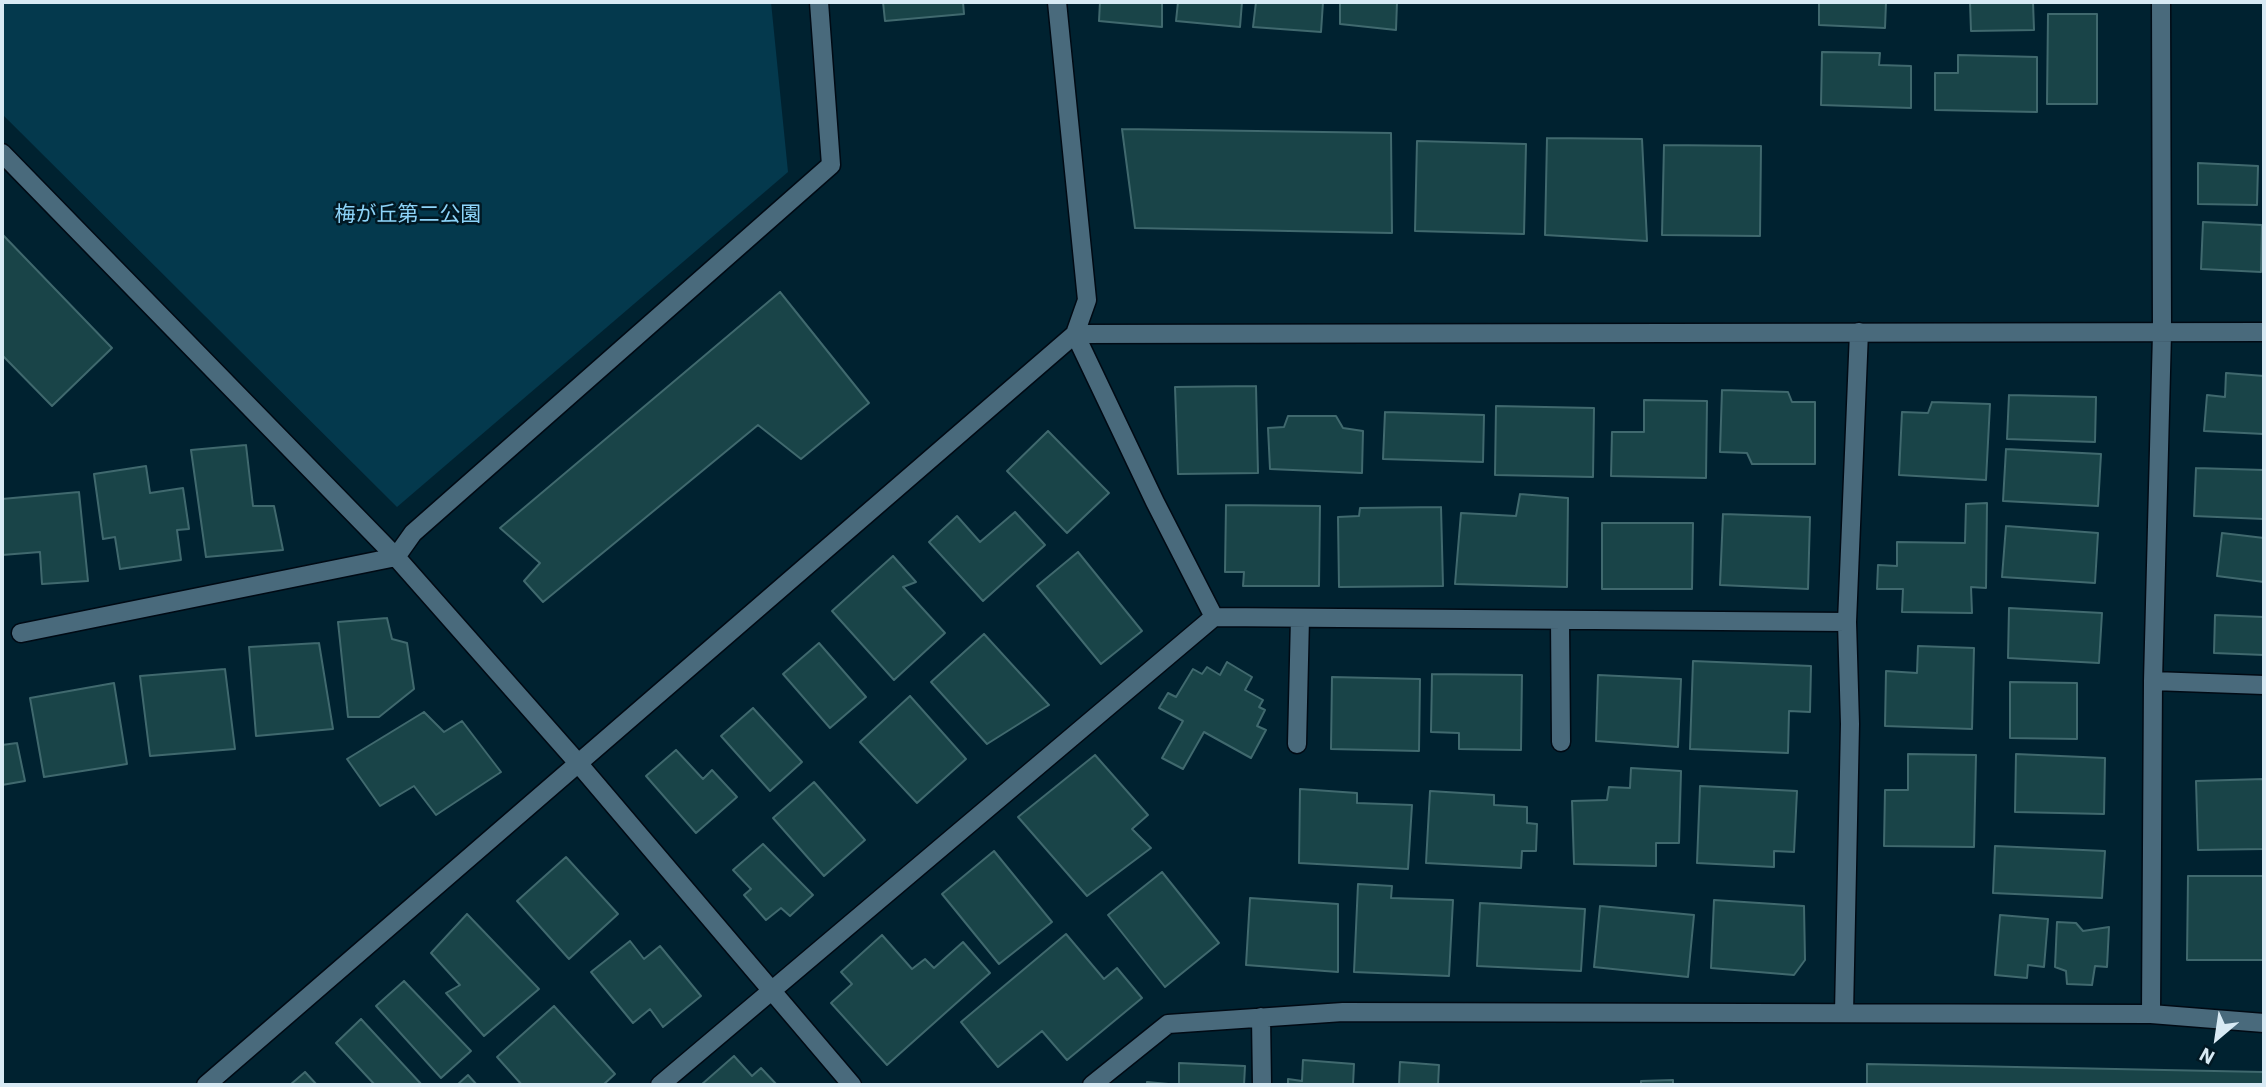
<!DOCTYPE html>
<html>
<head>
<meta charset="utf-8">
<style>
	body { margin:0 }
	#map { position:relative; width:2266px; height:1087px; overflow:hidden; background:#002230; font-family:"IBM Plex Sans",sans-serif }
	canvas { display:block }
	.frame { position:absolute; inset:0; border:4px solid #d8eaf4; pointer-events:none }
	.north { position:absolute; left:2182px; top:1003px; width:70px; height:70px; -webkit-text-stroke:5px #011823; paint-order:stroke; rotate:209deg; font-size:19px; font-weight:700; line-height:28px; text-align:center; color:#d8eaf4 }
	.north::after { content:''; display:block; margin:auto; width:24px; height:32px; background:#d8eaf4; clip-path:polygon(50% 0,100% 100%,50% 72%,0 100%) }
</style>
</head>
<body>
<div id="map">
<canvas width="2266" height="1087"></canvas>
<div class="frame"></div>
<div class="north">N</div>
</div>
<script>
const context = document.querySelector('canvas').getContext('2d');
context.lineJoin = 'round';
function paint(path, color) { context.fillStyle = color; context.fill(path, 'evenodd'); }
const toPath = rows => new Path2D(rows.map(r => 'M' + r).join(''));
function stroke(path, color, width, dash) { context.strokeStyle = color; context.lineWidth = width; context.lineCap = dash ? 'butt' : 'round'; context.setLineDash(dash || []); context.stroke(path); }
function drawText(font, color, halo, rows, align = 'center') {
  context.font = font + ' "IBM Plex Sans","Noto Sans JP",sans-serif'; context.lineWidth = 5; context.setLineDash([]); context.textBaseline = 'middle'; context.strokeStyle = halo; context.fillStyle = color; for (const [text, x, y, turn = 0] of rows) {
    context.save(); context.translate(x, y); context.rotate((+turn || 0) * Math.PI / 180); context.textAlign = isNaN(turn) ? turn : align; if (halo) context.strokeText(text, 0, 0); context.fillText(text, 0, 0); context.restore();
  }
}
paint(toPath([
	[2,2,771,2,788,172,397,507,2,114]
]), '#04394d');
const building = toPath([
	[883,2,963,2,964,14,885,21,883,2],
	[1100,2,1162,2,1162,27,1099,21,1100,2],
	[1178,2,1242,2,1240,27,1176,21,1178,2],
	[1256,2,1323,2,1321,32,1253,27,1256,2],
	[1340,2,1397,2,1396,30,1340,24,1340,2],
	[1819,2,1886,2,1885,28,1819,25,1819,2],
	[1970,2,2033,2,2034,30,1971,31,1970,2],
	[2048,14,2097,14,2097,104,2047,104,2048,14],
	[1822,52,1880,53,1879,65,1911,66,1911,108,1821,105,1822,52],
	[1958,55,2037,57,2037,112,1935,110,1935,73,1958,73,1958,55],
	[1122,129,1391,133,1392,233,1135,228,1122,129],
	[1547,138,1642,139,1647,241,1545,235,1547,138],
	[1417,141,1526,144,1524,234,1415,231,1417,141],
	[1664,145,1761,146,1760,236,1662,235,1664,145],
	[2198,163,2258,166,2257,205,2198,204,2198,163],
	[2203,222,2262,225,2261,272,2201,269,2203,222],
	[2,234,112,348,52,406,2,355,2,234],
	[780,292,869,403,801,459,758,425,543,602,524,581,540,563,500,528,780,292],
	[2226,373,2264,376,2264,434,2204,431,2207,395,2225,397,2226,373],
	[1256,386,1258,473,1178,474,1175,387,1256,386],
	[1722,390,1788,392,1792,402,1815,402,1815,464,1752,464,1747,453,1720,452,1722,390],
	[2009,395,2096,397,2095,442,2007,439,2009,395],
	[1644,400,1707,401,1706,478,1611,476,1612,432,1644,432,1644,400],
	[1932,402,1990,404,1986,480,1899,475,1902,412,1928,413,1932,402],
	[1496,406,1594,408,1593,477,1495,475,1496,406],
	[1385,412,1484,415,1483,462,1383,459,1385,412],
	[1288,416,1336,416,1343,428,1363,431,1362,473,1270,469,1268,428,1284,427,1288,416],
	[1048,431,1109,493,1067,533,1007,471,1048,431],
	[246,445,253,506,274,506,283,550,206,557,191,450,246,445],
	[2006,449,2101,454,2098,506,2003,501,2006,449],
	[146,466,150,493,183,488,189,529,177,530,181,560,120,569,115,537,103,539,94,474,146,466],
	[2196,468,2264,470,2264,519,2194,516,2196,468],
	[79,492,88,581,42,584,40,552,2,555,2,499,79,492],
	[1520,494,1568,498,1567,587,1455,584,1461,513,1516,516,1520,494],
	[1987,503,1986,588,1971,587,1972,613,1902,612,1903,589,1877,589,1878,565,1897,566,1897,542,1965,543,1966,504,1987,503],
	[1226,505,1320,506,1319,586,1243,586,1244,572,1225,572,1226,505],
	[1441,507,1443,586,1339,587,1338,517,1359,516,1360,508,1441,507],
	[1015,512,1045,545,983,601,929,542,957,516,980,542,1015,512],
	[1723,514,1810,517,1808,589,1720,585,1723,514],
	[1602,523,1693,523,1692,589,1602,589,1602,523],
	[2006,526,2098,533,2095,583,2002,577,2006,526],
	[2222,533,2264,538,2264,582,2217,576,2222,533],
	[1078,552,1142,631,1101,664,1037,586,1078,552],
	[893,556,916,582,903,587,945,633,894,680,832,611,893,556],
	[2264,596,2264,655,2214,653,2215,615,2264,617,2264,596],
	[2009,608,2102,613,2099,663,2008,658,2009,608],
	[387,618,392,639,407,643,414,689,379,717,348,717,338,622,387,618],
	[984,634,1049,705,987,744,931,682,984,634],
	[319,643,333,729,256,736,249,647,319,643],
	[819,643,866,697,830,728,783,674,819,643],
	[1918,646,1974,648,1972,729,1885,726,1886,671,1917,673,1918,646],
	[1693,661,1811,666,1810,712,1789,711,1788,753,1690,749,1693,661],
	[1227,662,1252,677,1245,690,1263,700,1259,707,1265,710,1257,726,1266,730,1251,758,1204,732,1183,769,1162,758,1183,721,1159,708,1168,693,1176,697,1193,669,1202,674,1207,667,1220,675,1227,662],
	[225,669,235,749,150,756,140,676,225,669],
	[1432,674,1522,675,1521,750,1459,749,1459,733,1431,732,1432,674],
	[1598,675,1681,679,1678,747,1596,741,1598,675],
	[1332,677,1420,679,1419,751,1331,749,1332,677],
	[2010,682,2077,683,2077,739,2010,738,2010,682],
	[114,683,127,764,44,777,30,698,114,683],
	[910,696,966,759,917,803,860,742,910,696],
	[753,708,802,762,770,791,721,736,753,708],
	[424,712,444,732,462,721,501,772,436,815,414,786,380,806,347,759,424,712],
	[17,743,25,781,2,785,2,745,17,743],
	[676,750,703,779,712,770,737,797,696,833,646,776,676,750],
	[1908,754,1976,755,1974,847,1884,846,1885,790,1908,790,1908,754],
	[2016,754,2105,758,2104,814,2015,812,2016,754],
	[1095,755,1148,815,1132,829,1151,848,1087,896,1018,817,1095,755],
	[1631,768,1681,771,1679,843,1656,843,1656,866,1574,864,1572,801,1607,800,1609,787,1630,788,1631,768],
	[2264,779,2264,849,2198,850,2196,781,2264,779],
	[814,782,865,840,824,876,773,818,814,782],
	[1700,786,1797,791,1794,852,1774,851,1774,867,1697,863,1700,786],
	[1300,789,1357,793,1357,803,1412,805,1408,869,1299,863,1300,789],
	[1430,791,1494,795,1494,805,1527,807,1527,823,1537,824,1536,851,1522,851,1521,868,1426,863,1430,791],
	[763,844,813,895,790,916,781,908,766,920,744,895,751,889,733,870,763,844],
	[1995,846,2105,851,2102,898,1993,893,1995,846],
	[994,851,1052,922,999,964,942,894,994,851],
	[566,857,618,914,569,959,517,901,566,857],
	[1162,872,1219,943,1165,987,1108,915,1162,872],
	[2188,876,2264,876,2264,960,2187,960,2188,876],
	[1358,884,1392,886,1391,898,1453,900,1449,976,1354,972,1358,884],
	[1250,898,1338,904,1338,972,1246,965,1250,898],
	[1714,900,1804,906,1805,960,1794,975,1711,968,1714,900],
	[1480,903,1585,909,1581,971,1477,966,1480,903],
	[1600,906,1694,915,1688,977,1594,967,1600,906],
	[467,914,539,989,484,1036,446,993,460,985,431,953,467,914],
	[2000,915,2048,919,2044,967,2028,965,2027,978,1995,975,2000,915],
	[2057,922,2076,923,2083,931,2109,927,2107,967,2095,966,2092,985,2067,984,2066,971,2055,967,2057,922],
	[1066,934,1104,979,1117,968,1142,998,1067,1060,1042,1031,998,1067,961,1022,1066,934],
	[882,935,912,969,925,959,934,968,963,942,990,973,887,1065,831,1003,852,984,841,972,882,935],
	[630,941,644,959,660,946,701,996,663,1027,650,1009,633,1023,591,972,630,941],
	[404,981,471,1051,441,1078,376,1006,404,981],
	[554,1006,615,1074,603,1085,522,1085,497,1057,554,1006],
	[361,1019,422,1085,375,1085,336,1043,361,1019],
	[734,1056,752,1076,761,1068,777,1085,701,1085,734,1056],
	[1303,1060,1354,1064,1353,1085,1288,1085,1288,1079,1302,1081,1303,1060],
	[1400,1062,1439,1065,1438,1085,1399,1085,1400,1062],
	[1179,1063,1245,1066,1244,1085,1147,1085,1147,1082,1179,1085,1179,1063],
	[1867,1064,2264,1072,2264,1085,1867,1085,1867,1064],
	[305,1072,317,1085,290,1085,305,1072],
	[468,1075,477,1085,457,1085,468,1075],
	[1673,1080,1673,1085,1641,1085,1641,1081,1673,1080]
]);
paint(building, '#194448');
stroke(building, '#40696e', 2);
const minor = toPath([
	[2,153,396,557,578,763,852,1085],
	[1075,334,2264,332],
	[1075,334,1155,502,1214,617],
	[1560,620,1561,742],
	[21,633,396,557,413,533,831,165,819,2],
	[2153,681,2264,685],
	[1297,744,1300,618],
	[1844,1013,1850,724,1847,622,1859,332],
	[2151,1014,2153,681,2162,333,2161,2],
	[1261,1017,1262,1085],
	[206,1085,1075,334,1087,300,1057,2],
	[660,1085,1214,617,1847,622],
	[1092,1085,1168,1024,1343,1012,2151,1014,2264,1023]
]);
stroke(minor, '#000a14', 21);
stroke(minor, '#496a7c', 18);
drawText('21px', '#8dd4f9', '#011823', [
	["梅が丘第二公園",408,215]
]);
</script>
</body>
</html>
